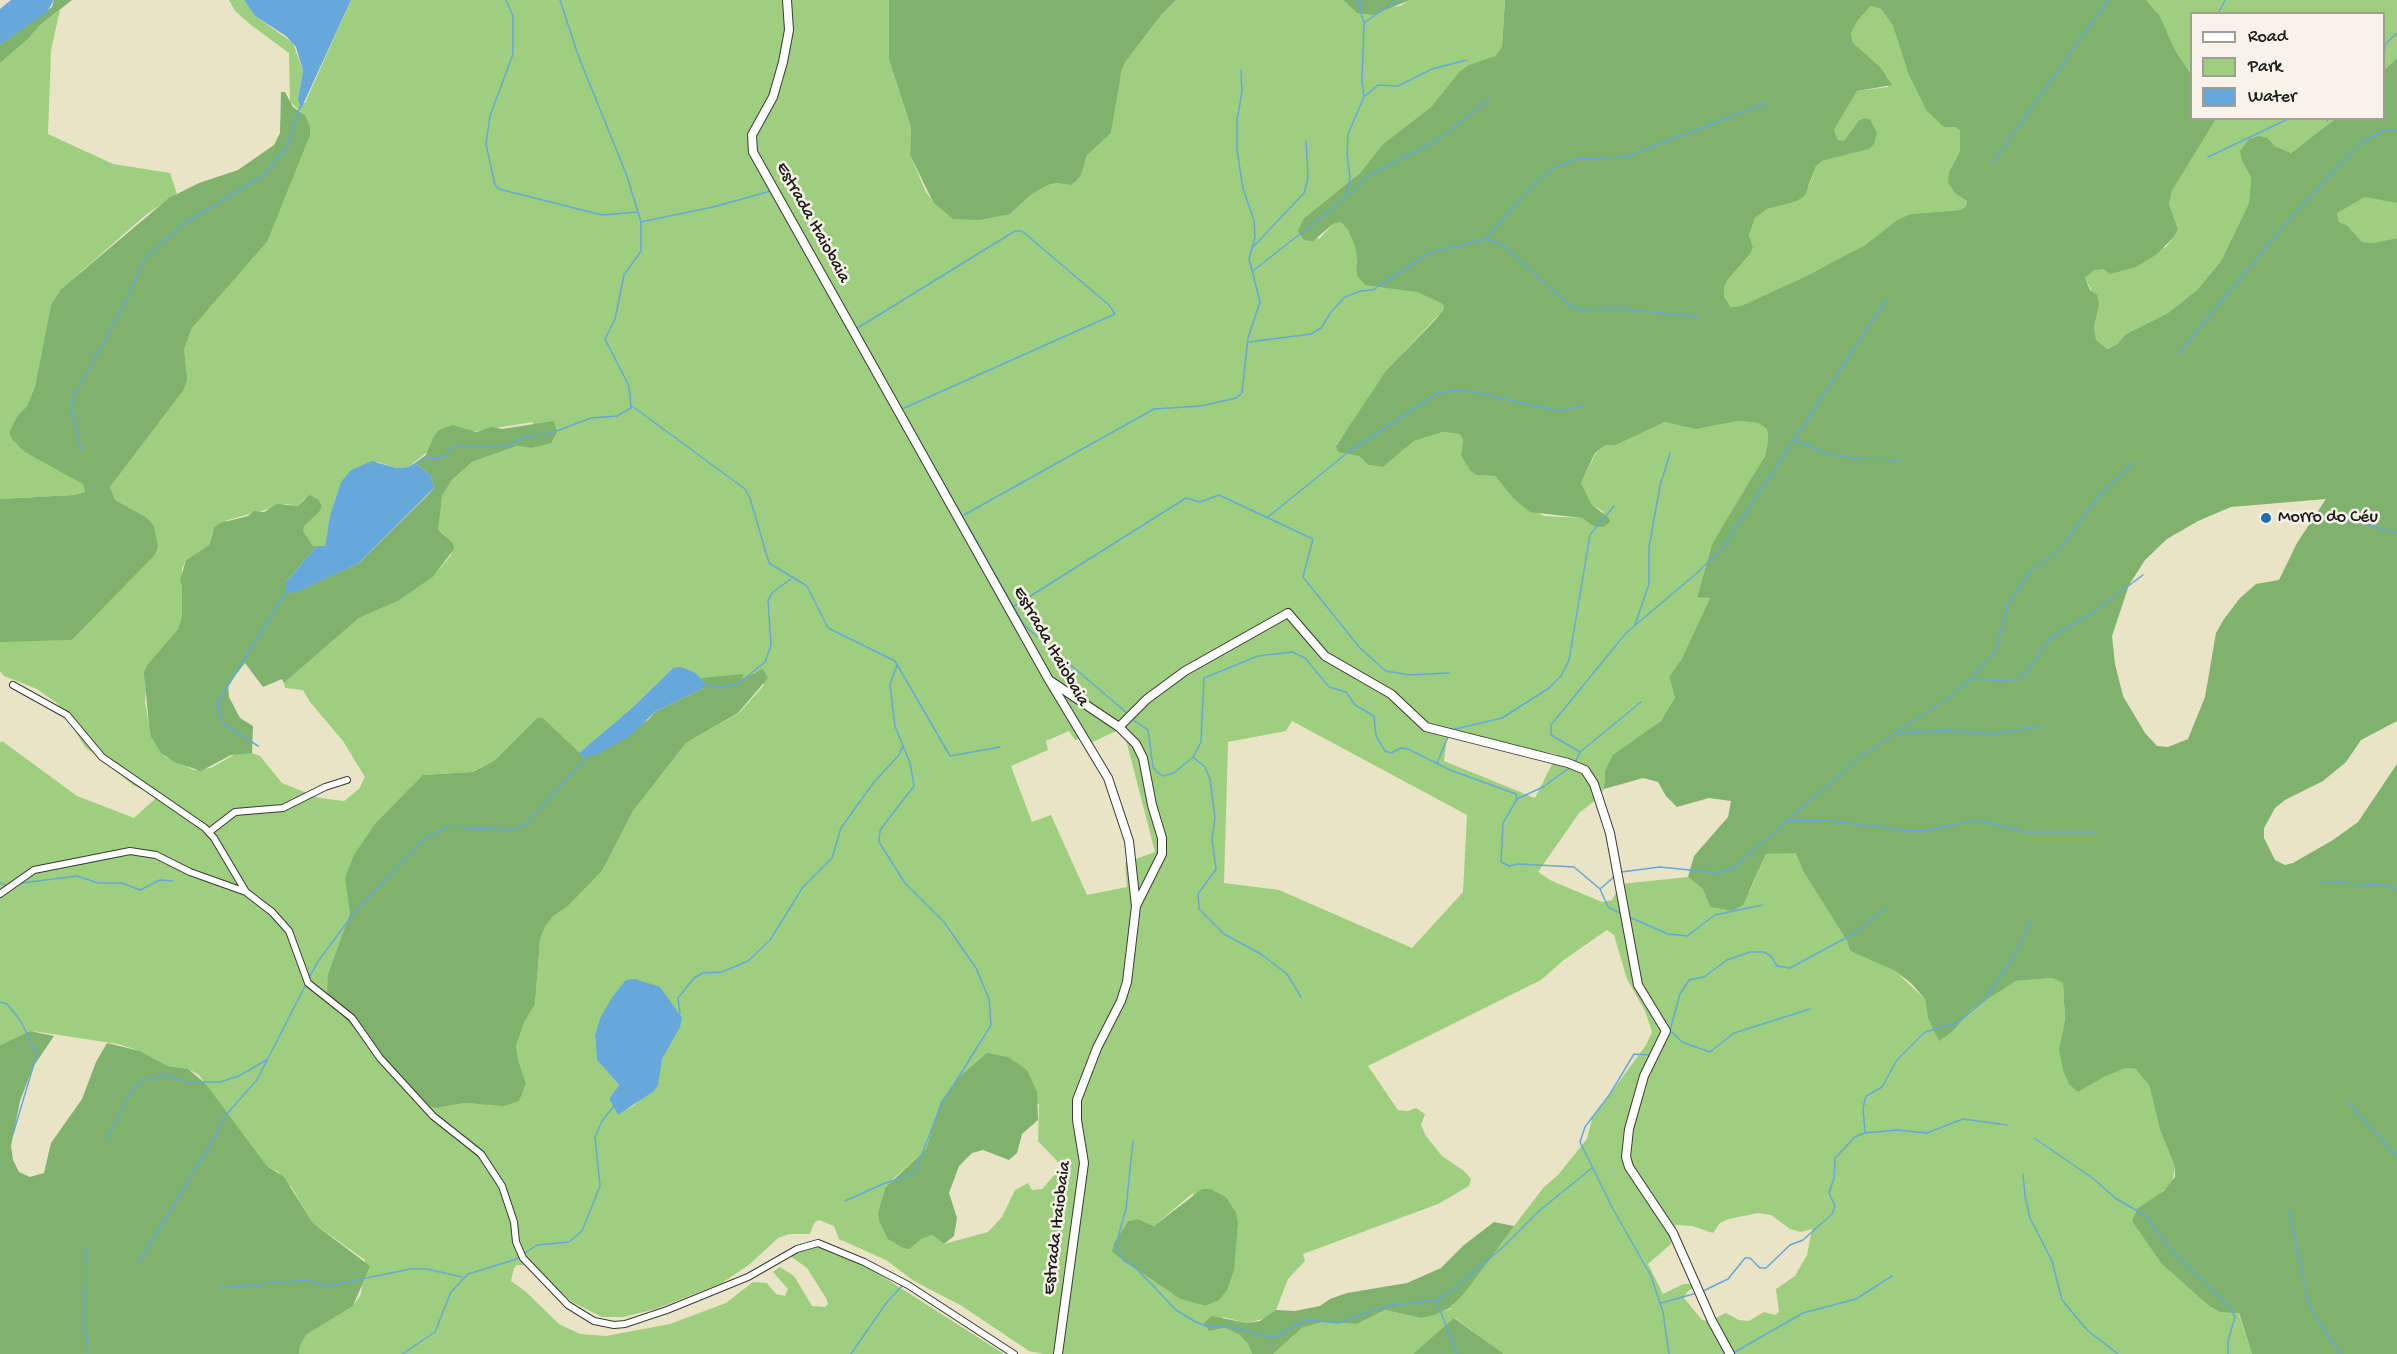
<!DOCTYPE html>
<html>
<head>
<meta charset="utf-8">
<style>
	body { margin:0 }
	#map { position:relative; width:2397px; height:1354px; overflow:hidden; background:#eae4c6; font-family:"Gochi Hand",sans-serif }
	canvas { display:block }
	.legend { position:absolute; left:2190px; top:12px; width:195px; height:108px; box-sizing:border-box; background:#f7f3e8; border:2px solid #9f9d96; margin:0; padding:8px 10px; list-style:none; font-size:18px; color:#1c1c1c }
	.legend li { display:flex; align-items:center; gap:12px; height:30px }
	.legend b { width:30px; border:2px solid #9f9d96 }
</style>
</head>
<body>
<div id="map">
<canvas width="2397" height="1354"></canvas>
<ul class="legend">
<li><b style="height:8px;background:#fff"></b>Road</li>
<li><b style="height:16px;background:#9dcf7e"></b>Park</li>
<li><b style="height:16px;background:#66a8da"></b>Water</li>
</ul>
</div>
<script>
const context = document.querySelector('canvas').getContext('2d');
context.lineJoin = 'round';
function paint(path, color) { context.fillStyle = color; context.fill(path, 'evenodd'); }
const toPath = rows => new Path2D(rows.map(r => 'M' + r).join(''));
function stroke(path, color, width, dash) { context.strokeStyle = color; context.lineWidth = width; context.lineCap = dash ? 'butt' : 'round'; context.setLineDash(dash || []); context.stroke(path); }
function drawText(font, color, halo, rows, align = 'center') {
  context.font = font + ' "Gochi Hand",sans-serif'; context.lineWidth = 5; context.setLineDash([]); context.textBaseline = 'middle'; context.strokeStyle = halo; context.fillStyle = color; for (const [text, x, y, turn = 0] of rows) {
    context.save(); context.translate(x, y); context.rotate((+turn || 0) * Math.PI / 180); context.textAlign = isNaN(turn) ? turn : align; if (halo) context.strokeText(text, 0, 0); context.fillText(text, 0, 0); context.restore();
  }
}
paint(toPath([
	[229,0,244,0,255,16,293,43,303,71,298,99,305,103,351,0,889,0,889,60,911,127,910,155,926,192,933,202,1010,214,1032,194,1048,185,1056,183,1071,185,1081,175,1087,154,1111,133,1122,69,1126,61,1162,14,1176,0,1343,0,1357,13,1400,6,1410,0,1505,0,1502,47,1495,56,1459,72,1431,107,1383,144,1360,173,1304,218,1319,239,1333,224,1341,222,1348,230,1356,249,1356,263,1377,288,1386,286,1417,292,1443,303,1444,309,1404,352,1336,445,1359,456,1368,465,1383,467,1414,441,1443,432,1460,434,1463,440,1461,456,1476,475,1495,476,1513,498,1544,516,1582,518,1593,526,1604,512,1592,505,1581,483,1596,453,1606,445,1616,445,1665,422,1707,427,1739,421,1758,423,1767,429,1768,440,1765,455,1755,476,1712,544,1697,596,1710,598,1681,660,1669,677,1675,698,1670,711,1651,731,1636,739,1605,771,1604,789,1597,799,1579,813,1538,872,1552,881,1602,902,1612,900,1621,884,1688,877,1703,889,1710,907,1732,911,1750,891,1766,854,1796,852,1803,871,1847,941,1850,951,1895,971,1925,999,1928,1018,1953,1031,1971,1010,2016,981,2051,978,2063,983,2065,1019,2059,1049,2078,1092,2104,1077,2126,1068,2136,1069,2143,1074,2149,1085,2160,1130,2175,1167,2172,1184,2163,1191,2177,1277,2209,1306,2220,1312,2238,1312,2252,1354,1504,1354,1455,1318,1413,1354,1273,1354,1302,1328,1322,1322,1357,1324,1385,1310,1421,1318,1450,1309,1544,1187,1558,1175,1587,1139,1592,1119,1646,1045,1652,1032,1645,1011,1627,979,1614,935,1607,930,1565,959,1541,980,1368,1066,1398,1110,1408,1111,1416,1108,1425,1114,1421,1125,1426,1136,1442,1156,1464,1171,1471,1179,1469,1186,1438,1204,1303,1254,1305,1261,1288,1279,1276,1310,1267,1318,1247,1323,1223,1317,1217,1330,1225,1328,1240,1335,1248,1344,1252,1354,1044,1354,1029,1351,962,1306,914,1281,886,1260,839,1239,834,1226,819,1220,814,1223,810,1234,790,1234,778,1238,750,1264,722,1283,656,1309,623,1317,602,1317,572,1302,534,1269,524,1265,517,1265,514,1268,511,1281,525,1291,559,1324,580,1334,606,1336,670,1324,726,1303,753,1282,767,1283,776,1294,785,1296,788,1289,773,1272,780,1267,794,1276,812,1306,825,1307,828,1304,826,1298,807,1268,790,1256,816,1244,863,1264,1004,1354,299,1354,300,1346,306,1335,353,1306,361,1294,365,1260,313,1223,292,1188,278,1172,267,1166,199,1075,188,1069,168,1066,140,1051,118,1044,39,1032,30,1031,0,1045,0,743,2,741,77,796,134,818,157,797,133,785,85,747,58,704,37,689,4,676,0,671,0,641,72,640,154,556,146,517,115,500,110,487,183,391,184,350,192,328,267,242,305,115,290,102,289,53,251,25,235,11],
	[533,422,531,448,517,446,472,462,452,480,442,496,438,518,438,530,453,543,451,555,433,577,398,601,359,618,284,683,285,688,303,690,310,702,343,741,365,777,359,789,344,801,319,798,282,783,260,756,252,753,237,753,211,768,194,770,165,757,151,737,149,726,145,702,148,664,178,629,182,616,182,569,186,560,209,545,212,533,228,520,286,504,298,506,305,498,319,512,303,526,303,531,313,547,325,546,330,515,341,482,378,462,396,468,408,467,460,427,471,432],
	[673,668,696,673,700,678,739,677,740,680,755,672,764,685,739,713,686,743,633,811,602,871,568,906,553,916,545,927,540,940,535,1004,524,1023,516,1046,518,1059,526,1083,484,1104,465,1103,437,1108,379,1058,359,1034,341,1012,328,974,350,913,423,775,471,772,494,761,537,718,543,718,579,753,633,707],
	[1292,721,1467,815,1463,892,1412,948,1279,890,1224,883,1228,742,1286,731],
	[1123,728,1155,852,1125,863,1127,887,1087,895,1051,815,1032,822,1011,766,1048,750,1046,741,1069,731,1075,740,1084,737,1088,744],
	[1447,736,1516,748,1557,754,1535,798,1444,761],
	[627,980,670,1040,658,1069,658,1085,633,1106,618,1114,609,1099,619,1085,597,1060,595,1035,600,1018],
	[940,1103,1039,1104,1038,1141,1060,1164,1059,1170,1042,1189,1032,1190,1028,1183,1015,1190,1002,1217,988,1232,944,1244,932,1235,921,1239,878,1213,892,1180,926,1149],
	[1193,1193,1205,1306,1180,1299,1113,1252,1114,1243,1128,1221,1138,1219,1154,1226],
	[1758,1213,1771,1215,1790,1229,1801,1232,1812,1229,1807,1255,1795,1276,1776,1289,1779,1312,1775,1315,1764,1312,1749,1321,1739,1320,1726,1313,1710,1321,1702,1320,1684,1298,1687,1292,1698,1284,1683,1284,1663,1294,1648,1264,1671,1244,1676,1225,1692,1226,1713,1233,1720,1223,1729,1219],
	[2146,0,2397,0,2397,58,2384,70,2384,14,2192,14,2191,74,2175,50,2160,16],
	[1871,6,1881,9,1893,26,1908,73,1960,131,1960,151,1949,172,1956,194,1967,201,1966,206,1960,210,1910,214,1897,220,1865,245,1805,278,1741,306,1731,307,1724,295,1724,287,1729,278,1751,253,1753,247,1749,235,1755,218,1767,209,1785,203,1809,186,1816,166,1822,161,1868,149,1874,144,1870,119,1865,118,1859,120,1844,141,1838,141,1834,130,1857,91,1888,87,1888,78,1853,43,1851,33,1858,20],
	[60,10,51,50,48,134,113,164,170,173,177,194,147,214,61,289,51,306,35,386,27,406,17,416,9,432,83,484,85,492,74,495,0,499,0,63,27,40,39,26],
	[2216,119,2335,119,2291,153,2275,146,2268,138,2242,161,2251,177,2249,203,2221,261,2197,290,2168,313,2126,334,2117,344,2106,349,2096,341,2094,327,2099,305,2085,278,2093,270,2166,247,2174,237,2178,229,2169,204,2172,191],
	[2373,196,2397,203,2397,238,2374,243,2362,242,2347,225,2339,222,2337,213,2343,208,2365,197]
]), '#9dcf7e');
paint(toPath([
	[54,0,72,0,39,26,27,40,0,63,0,45,52,7],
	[889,0,1176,0,1162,14,1126,61,1122,69,1111,133,1087,155,1081,175,1076,181,1071,185,1056,183,1048,185,1032,194,1010,214,979,220,953,219,933,202,910,155,911,127,889,60],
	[1343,0,1410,0,1373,15,1357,13],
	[1505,0,2146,0,2160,16,2175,50,2191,74,2192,118,2216,119,2172,191,2169,204,2178,229,2174,237,2157,254,2136,267,2110,274,2104,269,2094,270,2085,278,2090,290,2097,295,2099,305,2094,327,2096,340,2107,349,2117,344,2126,334,2168,313,2197,290,2221,261,2249,203,2251,177,2242,161,2240,151,2249,139,2259,136,2268,138,2275,146,2291,153,2335,119,2384,118,2384,70,2397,58,2397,203,2365,197,2337,213,2339,222,2347,225,2362,242,2373,243,2397,238,2397,721,2361,740,2346,762,2323,781,2285,800,2275,808,2264,828,2264,838,2275,860,2285,865,2293,863,2333,840,2358,822,2397,764,2397,1354,2252,1354,2239,1313,2220,1312,2209,1306,2162,1264,2132,1221,2138,1208,2164,1191,2175,1177,2175,1167,2160,1130,2149,1085,2136,1069,2126,1068,2104,1077,2078,1092,2069,1084,2063,1070,2059,1049,2065,1019,2063,983,2051,978,2016,981,1971,1010,1953,1031,1939,1041,1928,1018,1925,999,1911,983,1895,971,1850,951,1847,941,1803,871,1796,853,1766,854,1743,905,1732,911,1710,907,1703,889,1688,877,1694,856,1728,817,1731,801,1709,798,1677,807,1666,796,1658,782,1643,778,1604,789,1605,771,1613,755,1661,721,1675,698,1669,677,1681,660,1710,598,1697,597,1712,544,1765,456,1768,440,1767,429,1758,423,1739,421,1696,429,1665,422,1616,445,1606,445,1595,453,1581,483,1592,505,1609,518,1610,522,1603,527,1593,526,1582,518,1530,512,1513,498,1495,476,1476,475,1471,471,1461,456,1463,440,1460,434,1443,432,1414,441,1383,467,1368,465,1359,456,1338,452,1336,446,1386,371,1435,320,1444,309,1443,304,1417,292,1365,285,1357,275,1356,249,1348,230,1341,222,1333,224,1313,241,1304,240,1298,231,1304,218,1360,173,1383,144,1431,107,1459,72,1469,65,1495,56,1502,47],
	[1871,6,1881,9,1893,26,1908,73,1927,111,1944,127,1956,127,1960,131,1960,151,1949,172,1948,183,1956,194,1967,201,1966,206,1960,210,1910,214,1897,220,1865,245,1805,277,1741,306,1731,307,1724,296,1724,287,1729,278,1751,253,1753,247,1749,235,1755,218,1767,209,1797,201,1805,195,1816,166,1822,161,1869,149,1874,144,1877,133,1870,119,1865,118,1859,120,1844,141,1838,140,1834,130,1857,91,1892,85,1881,68,1853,43,1851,33,1858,20],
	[2326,499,2297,543,2279,580,2256,584,2240,598,2224,619,2216,633,2205,697,2188,739,2168,747,2157,746,2145,733,2123,696,2115,664,2112,636,2129,585,2145,560,2167,539,2198,521,2231,507],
	[281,92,285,92,293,107,305,115,310,127,310,135,267,242,192,328,184,350,187,380,183,391,110,487,115,500,146,517,154,526,158,547,154,556,72,640,0,642,0,499,74,495,85,492,83,484,25,452,12,439,9,432,17,416,27,406,35,386,51,305,61,289,169,198,199,183,238,170,274,145,280,133],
	[554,421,557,432,551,443,531,448,517,446,472,462,452,480,442,496,438,530,453,543,454,549,433,577,398,601,359,618,284,683,282,679,263,687,245,663,228,685,229,697,240,718,253,726,252,753,231,755,201,771,174,762,161,753,151,737,149,726,144,672,148,664,178,629,182,616,182,586,180,580,186,560,209,545,214,528,220,523,248,516,254,511,264,512,277,504,298,506,309,495,318,499,322,506,319,512,304,526,303,531,313,546,317,546,286,582,292,593,298,591,359,563,429,494,434,488,431,476,415,463,426,455,434,436,439,430,453,425,476,432,492,427,502,429],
	[763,669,768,678,738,713,686,743,633,811,602,871,568,906,553,916,545,927,540,940,535,1004,524,1023,516,1046,518,1059,526,1083,519,1101,504,1106,465,1103,437,1108,420,1104,334,1006,327,994,328,974,350,913,345,878,354,855,375,824,423,775,472,772,494,761,537,718,543,718,584,757,648,720,656,711,704,688,704,682,700,678,744,674,741,679],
	[30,1031,54,1036,33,1067,20,1101,11,1146,13,1160,19,1172,30,1177,44,1173,51,1143,82,1099,96,1062,107,1043,140,1051,168,1066,188,1069,206,1084,267,1166,284,1177,313,1223,370,1266,353,1306,306,1335,300,1346,299,1354,0,1354,0,1045],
	[987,1053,1008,1057,1027,1070,1037,1092,1038,1120,1022,1134,1017,1153,1009,1160,983,1150,972,1153,959,1166,949,1193,957,1218,954,1236,944,1244,932,1235,921,1239,909,1249,903,1248,888,1239,879,1221,878,1213,886,1187,926,1149,940,1103,957,1079],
	[1202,1189,1210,1189,1226,1197,1236,1213,1238,1223,1234,1270,1227,1290,1219,1300,1205,1306,1180,1299,1112,1252,1114,1243,1128,1221,1138,1219,1154,1226],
	[1494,1222,1514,1226,1466,1291,1450,1308,1434,1315,1421,1318,1385,1310,1357,1324,1322,1322,1302,1328,1273,1354,1252,1354,1248,1344,1240,1335,1225,1328,1209,1331,1204,1323,1212,1316,1247,1323,1260,1321,1276,1310,1295,1311,1320,1306,1330,1299,1347,1293,1407,1283,1441,1268,1464,1245],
	[1454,1318,1500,1351,1504,1354,1413,1354]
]), '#7eb26d');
paint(toPath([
	[11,0,54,0,47,12,0,45,0,9],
	[244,0,351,0,301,109,298,99,303,71,296,47,286,36,255,16],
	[372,461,396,468,408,467,415,463,431,476,434,488,359,563,299,591,292,593,286,590,286,582,317,546,325,546,330,515,341,482,351,470],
	[681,667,696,673,704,682,704,688,656,711,630,736,598,754,584,757,579,753,633,707,673,668],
	[635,979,660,987,682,1018,680,1027,662,1059,658,1085,654,1091,618,1115,609,1099,619,1085,597,1060,595,1035,600,1018,613,996,626,980]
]), '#66a8da');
stroke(toPath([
	[506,0,513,16,513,54,490,116,486,144,495,185,499,189,602,215,637,212],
	[1357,0,1364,23,1362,81,1364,97],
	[1360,7,1362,0],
	[2218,14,2225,0],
	[1365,22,1398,0],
	[2384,45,2397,33],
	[2384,59,2385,45],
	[2327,121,2329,118],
	[2208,157,2290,118],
	[1993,162,2108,0],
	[1346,194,1350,177,1347,155,1348,134,1364,97,1378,85,1398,86,1432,69,1467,60],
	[641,222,713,207,771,191],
	[1487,238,1533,185,1554,168,1576,159,1625,157,1767,103],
	[1254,246,1304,193,1308,177,1306,141],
	[1254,270,1338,204,1369,176,1436,141,1490,99],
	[856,329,1015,231,1022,231,1109,305,1115,314,902,409],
	[1249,342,1311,334,1321,328,1331,312,1345,297,1361,291,1373,290,1429,253,1485,239,1502,244,1568,304,1581,310,1623,309,1699,317],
	[2178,354,2286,223,2358,145,2382,131,2397,130],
	[632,406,745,489,750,498,769,563,807,586,828,628,895,661,950,756,1000,747],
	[918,438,1024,625,1128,714],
	[1796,441,1828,454,1857,459,1900,460],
	[81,449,71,409,74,396,124,305,145,258,183,224,264,175,287,147,300,107],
	[415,464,422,459,443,458,453,447,504,447,526,436,546,435,591,418,617,416,631,408,629,386,605,339,615,319,624,275,641,251,641,222,627,176,578,55,560,0],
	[964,515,1154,409,1201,406,1236,398,1242,393,1248,338,1260,302,1249,259,1255,237,1254,220,1243,189,1237,150,1237,120,1242,92,1241,70],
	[1268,517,1347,453,1438,393,1456,390,1479,393,1557,411,1582,406],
	[2314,517,2354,521,2397,533],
	[1013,607,1186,498,1200,502,1219,495,1313,539,1303,577,1360,648,1386,671,1409,675,1449,673],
	[1635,625,1649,584,1649,547,1660,486,1670,453],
	[1971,679,2005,681,2019,679,2026,673,2051,637,2089,615,2143,575],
	[702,684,719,687,738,684,765,662,771,645,768,600,773,592,791,579],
	[1133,720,1148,730,1153,767,1157,772,1163,776,1174,773,1193,757,1201,742,1204,678,1258,656,1292,652,1305,658,1329,687,1346,692,1355,705,1374,716,1376,736,1385,751,1391,753,1401,748,1408,749,1450,770,1516,794,1517,799],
	[1451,730,1502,718,1549,688,1561,676,1569,660,1590,535,1614,506],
	[1898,734,1943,730,1994,734,2043,726],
	[258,746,224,724,219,715,218,702,287,590],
	[1580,752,1551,735,1551,725,1626,633,1697,573,1724,546,1886,300],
	[1194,758,1205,767,1210,779,1215,818,1212,839,1216,869,1198,894,1199,909,1224,934,1261,954,1287,974,1301,997],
	[1437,763,1448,737],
	[1575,763,1580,752,1641,702],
	[1569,768,1543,787,1517,799,1503,823,1501,862,1509,866,1519,864,1574,867,1600,889,1608,907,1622,914],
	[1786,821,1823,820,1902,830,1925,831,1977,820,2024,832,2097,832],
	[1621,872,1660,867,1719,873,1734,867,1859,758,1954,694,1971,679,1996,650,2008,604,2031,570,2060,549,2098,497,2134,462],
	[2320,882,2384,885,2397,889],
	[0,883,8,886],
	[22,883,77,876,98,883,122,883,140,890,160,880,173,881],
	[1600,889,1615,876],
	[1629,917,1668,934,1687,936,1715,915,1762,905],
	[308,979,319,960,354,913,425,838,447,827,510,830,524,826,588,756],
	[0,1002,7,1004,20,1020,37,1054,13,1134],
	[680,1014,678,998,694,978,703,973,722,972,748,961,770,940,803,887,832,858,841,828,874,782,899,755,902,747],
	[1672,1032,1682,1042,1710,1052,1734,1033,1810,1009],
	[1669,1034,1680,994,1689,980,1704,977,1727,960,1750,952,1764,952,1771,956,1777,966,1790,968,1855,933,1885,909],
	[1651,1055,1634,1054,1610,1094,1585,1127,1580,1142,1613,1209,1651,1276,1663,1312,1669,1354],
	[2349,1103,2397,1157],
	[1865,1132,1863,1108,1866,1096,1882,1087,1897,1060,1925,1032,1957,1023,1984,1001,2016,952,2031,921],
	[2034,1138,2094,1179,2115,1198,2146,1216,2174,1253,2230,1307,2235,1317,2228,1341,2228,1354],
	[106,1140,133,1089,144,1080,165,1075,187,1082,220,1082,239,1076,268,1059],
	[1133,1141,1126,1209,1117,1241,1118,1250,1123,1260,1136,1268,1176,1310,1194,1321,1206,1326,1235,1328,1273,1338,1306,1320,1338,1323,1386,1306,1436,1300,1449,1293,1503,1247,1540,1210,1592,1168],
	[2023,1174,2025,1196,2030,1218,2052,1261,2062,1300,2087,1330,2118,1354],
	[845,1201,883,1184,915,1173,940,1107,991,1025,989,999,976,968,944,922,905,883,879,842,880,830,914,786,910,763,895,726,890,685,897,665],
	[2289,1211,2308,1301,2319,1322,2341,1354],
	[86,1248,85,1327,88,1354],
	[525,1253,537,1245,569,1242,582,1231,600,1186,595,1137,602,1121,614,1106],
	[139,1262,212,1142,224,1117,257,1080,306,984],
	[219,1288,306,1280,328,1286,410,1269,427,1269,462,1277],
	[1701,1292,1728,1279,1745,1258,1750,1258,1760,1268,1766,1268,1790,1245,1803,1240,1832,1214,1835,1206,1829,1193,1834,1178,1835,1158,1855,1137,1864,1133,1897,1130,1927,1133,1963,1119,2007,1125],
	[1436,1300,1457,1354],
	[1661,1303,1697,1293],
	[1733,1353,1803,1313,1856,1299,1892,1276],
	[402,1354,435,1332,451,1292,468,1274,514,1260,521,1256],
	[851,1354,887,1302,903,1285]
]), '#66a8da', 1.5);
const street = toPath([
	[13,685,67,715,102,757,205,828,214,838,246,892],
	[209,832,235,812,283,808,325,787,347,780],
	[0,894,34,870,130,851,156,855,190,872,246,892,272,912,289,931,308,983,352,1018,380,1058,433,1116,481,1154,502,1186,514,1222,516,1242,523,1258,568,1305,594,1321,614,1325,625,1324,667,1310,748,1277,797,1249,818,1243,864,1262,908,1285,1014,1354]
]);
const secondary = toPath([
	[787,0,789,30,783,62,773,97,752,135,753,152,1049,680,1108,778,1129,841,1136,906,1127,982,1121,1001,1097,1048,1077,1100,1077,1120,1084,1163,1058,1354],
	[1052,682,1119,727,1136,744,1143,758,1152,805,1162,838,1162,854,1136,906],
	[1119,727,1147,699,1185,671,1288,613,1325,656,1391,694,1426,727,1568,763,1585,770,1594,784,1610,833,1638,985,1666,1031,1644,1076,1629,1129,1626,1157,1629,1167,1673,1233,1712,1321,1730,1354]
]);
stroke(street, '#3b3a36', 8);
stroke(secondary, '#3b3a36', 10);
stroke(street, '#fff', 6);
stroke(secondary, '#fff', 8);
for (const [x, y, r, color] of [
	[2266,518,6,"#1f6fb2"]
]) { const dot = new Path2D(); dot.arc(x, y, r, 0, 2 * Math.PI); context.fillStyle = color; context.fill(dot); stroke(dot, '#f7f3e8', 2); }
drawText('18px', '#1c1c1c', '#f7f3e8', [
	["Estrada Itaiobaia",812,223,61],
	["Estrada Itaiobaia",1050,647,60],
	["Estrada Itaiobaia",1058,1228,-83]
]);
drawText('18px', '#1c1c1c', '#f7f3e8', [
	["Morro do Céu",2278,518]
], 'left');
</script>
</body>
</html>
